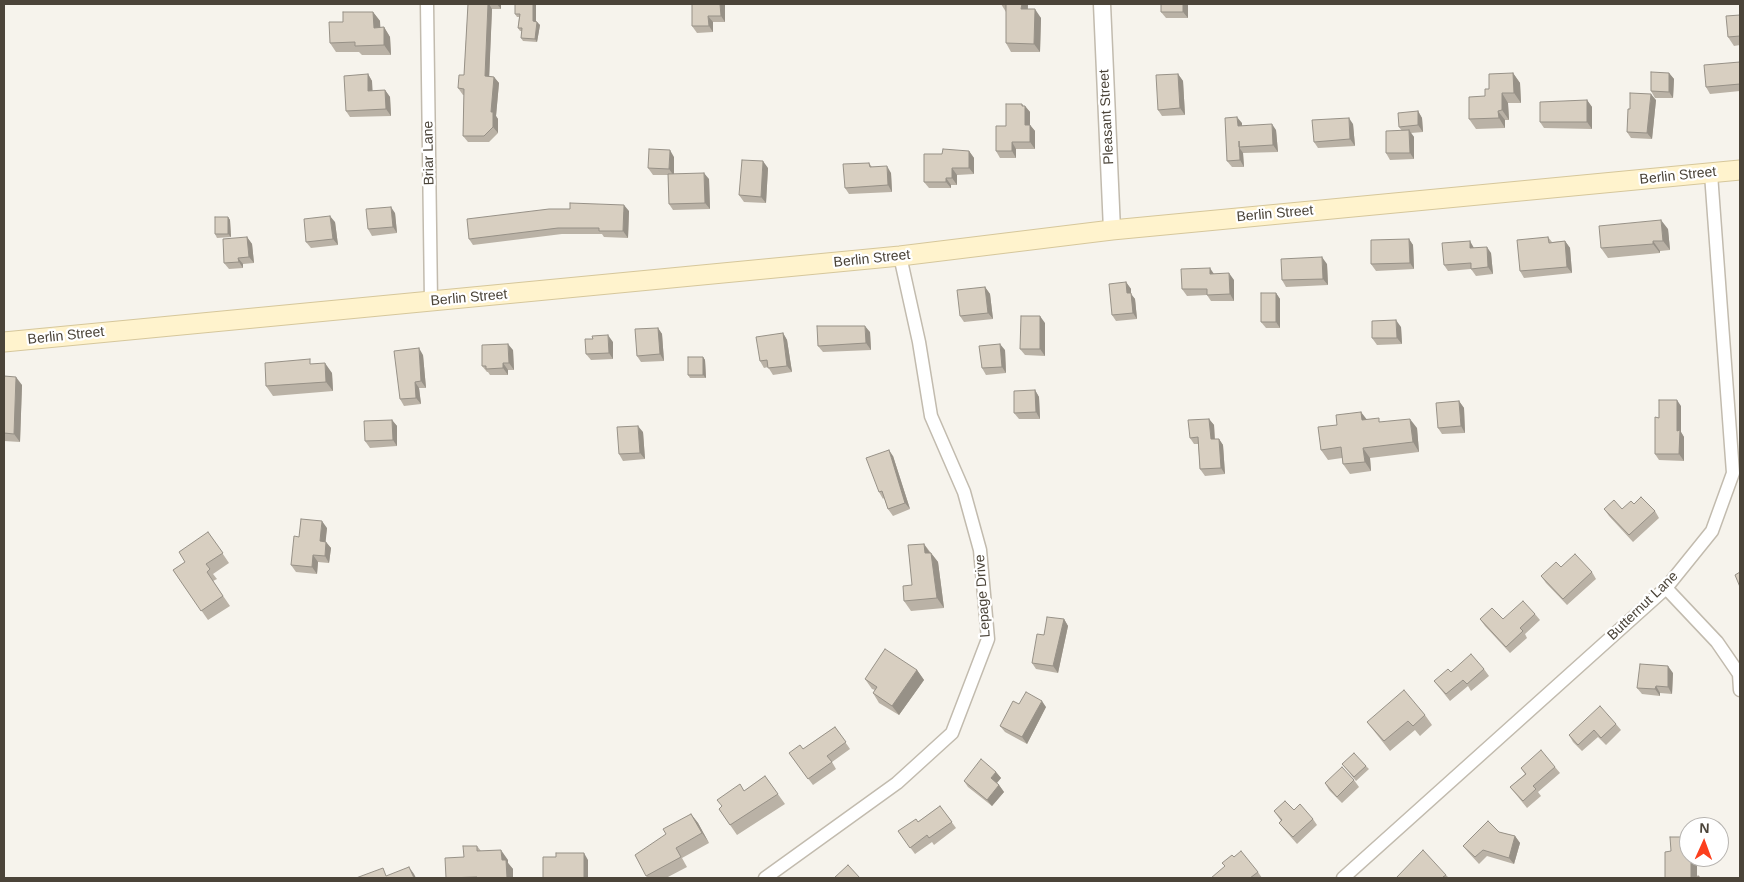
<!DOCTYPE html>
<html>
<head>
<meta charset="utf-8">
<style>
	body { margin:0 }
	#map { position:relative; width:1744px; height:882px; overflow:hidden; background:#f6f3ec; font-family:Arial,sans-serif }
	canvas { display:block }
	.frame { position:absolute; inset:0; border:5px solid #4b4439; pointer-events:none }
	.north { position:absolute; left:1679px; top:817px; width:50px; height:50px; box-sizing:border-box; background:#fff; border:1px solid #b7b4b0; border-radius:50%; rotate:2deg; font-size:14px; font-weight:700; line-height:20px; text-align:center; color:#4b4439 }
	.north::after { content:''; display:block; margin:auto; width:18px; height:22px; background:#fc3f1d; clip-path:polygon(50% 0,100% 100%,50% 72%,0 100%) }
</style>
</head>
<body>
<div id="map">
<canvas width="1744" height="882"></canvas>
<div class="frame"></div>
<div class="north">N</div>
</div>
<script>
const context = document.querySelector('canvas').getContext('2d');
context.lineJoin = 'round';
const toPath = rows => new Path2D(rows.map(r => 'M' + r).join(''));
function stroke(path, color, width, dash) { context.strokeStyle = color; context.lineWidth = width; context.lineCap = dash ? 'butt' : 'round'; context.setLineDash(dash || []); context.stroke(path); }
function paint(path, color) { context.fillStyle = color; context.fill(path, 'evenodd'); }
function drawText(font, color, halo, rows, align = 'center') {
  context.font = font + ' Arial,sans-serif'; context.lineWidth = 4.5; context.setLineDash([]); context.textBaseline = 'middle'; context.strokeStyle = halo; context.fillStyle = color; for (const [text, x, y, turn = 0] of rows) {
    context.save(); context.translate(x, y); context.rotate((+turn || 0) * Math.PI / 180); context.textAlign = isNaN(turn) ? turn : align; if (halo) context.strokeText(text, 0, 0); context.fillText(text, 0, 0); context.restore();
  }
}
const minor = toPath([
	[427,4,431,302],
	[1666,588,1717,642,1739,674,1740,690],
	[765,878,897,783,952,733,988,639,980,550,964,492,931,416,919,342,900,256],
	[1343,878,1666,588,1712,531,1733,473,1711,174]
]);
const tertiary = toPath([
	[1102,4,1112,230]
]);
const secondary = toPath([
	[4,342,900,256,1112,230,1740,170]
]);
stroke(minor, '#c2bbae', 15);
stroke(tertiary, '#c2bbae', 19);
stroke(secondary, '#d6c79b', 21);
stroke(minor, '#fff', 12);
stroke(tertiary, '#fff', 16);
stroke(secondary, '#fff3cd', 19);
paint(toPath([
	[468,4,501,4,501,9,492,9,489,76,494,77,499,83,496,116,498,119,498,133,489,142,468,142,463,136,464,95,463,95,458,88,464,75],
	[515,4,536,4,536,21,540,25,537,42,523,41,521,38,522,31,520,31,518,28,519,17,517,17,515,14],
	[692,4,725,4,725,22,713,22,713,32,697,33,692,26],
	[1001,4,1028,4,1028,9,1041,18,1040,52,1011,52,1006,43,1006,12],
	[1161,4,1188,4,1188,18,1166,18,1161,12],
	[373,12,380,21,380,28,384,27,390,37,391,55,362,55,359,52,336,52,330,43,343,22],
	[1740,15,1740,45,1734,46,1728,37],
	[1740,62,1740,91,1710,94,1706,87],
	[1513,73,1520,83,1521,103,1508,103,1509,120,1505,120,1505,128,1476,129,1469,119,1485,96,1489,89],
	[1669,73,1674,79,1673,98,1655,98,1651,91],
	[368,74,372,81,372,91,385,90,390,97,391,116,350,117,346,111],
	[1178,74,1183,81,1185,115,1162,116,1158,110],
	[1587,100,1592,107,1592,129,1544,128,1540,122],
	[1656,100,1652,139,1631,138,1627,132,1630,109],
	[1024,106,1025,106,1030,112,1030,125,1035,131,1035,149,1016,149,1016,158,1000,158,996,151,1006,126],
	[1418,111,1422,118,1423,132,1411,133,1414,137,1414,159,1390,160,1386,153,1402,131,1399,127],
	[1242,123,1242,126,1276,130,1278,152,1243,153,1244,167,1232,167,1227,161],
	[1353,124,1355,146,1318,148,1314,142],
	[969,151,974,158,974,174,957,175,957,185,951,185,951,188,929,188,924,182,942,154],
	[674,157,674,174,709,179,710,209,673,210,669,204,668,175,653,175,648,168],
	[869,163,872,167,891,173,892,192,849,194,845,188],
	[768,168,766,203,744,202,739,195],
	[629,211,628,238,604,237,602,234,562,234,473,245,469,239],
	[395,213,397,233,372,236,368,229],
	[228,217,230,220,231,237,217,238,215,234],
	[335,222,338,245,311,248,306,242],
	[1668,229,1670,250,1660,251,1660,253,1608,258,1601,248],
	[247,237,252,244,254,263,243,264,243,268,229,269,224,263],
	[1548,237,1552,242,1565,241,1570,248,1572,273,1524,278,1520,271],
	[1409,239,1413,245,1414,269,1376,271,1371,264],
	[1474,248,1491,253,1493,274,1476,276,1471,269,1448,271,1444,265],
	[1327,264,1328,285,1286,287,1282,280],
	[1214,274,1234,280,1234,301,1211,301,1207,295,1187,296,1182,289],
	[1126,282,1131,289,1131,294,1135,299,1137,319,1116,321,1112,315],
	[985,287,990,294,993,319,964,322,960,316],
	[1276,293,1280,299,1280,328,1266,328,1261,322],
	[1045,323,1045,356,1025,355,1020,349],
	[1401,327,1402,344,1377,345,1372,338],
	[658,328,662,334,664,361,641,362,637,356],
	[870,332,871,350,823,352,818,346],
	[783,333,787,340,792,372,773,375,768,367,764,368,760,361],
	[613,342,613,359,591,360,586,354],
	[513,350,514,370,508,370,508,375,490,375,488,372,487,372,482,366],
	[1005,350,1006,373,986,375,982,368],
	[423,355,426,388,419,388,421,404,404,406,400,399],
	[703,357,705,360,706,378,690,378,688,375],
	[314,364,332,373,333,391,273,396,266,386],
	[4,376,22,385,20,442,4,441],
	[1035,390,1039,397,1040,419,1019,419,1014,413],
	[1459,401,1464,408,1465,433,1442,434,1438,428],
	[1681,406,1681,432,1684,437,1684,461,1659,460,1655,454,1659,418],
	[1361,412,1366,420,1417,428,1419,452,1370,458,1371,471,1350,474,1343,464,1342,458,1328,460,1321,450,1337,425],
	[1209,419,1214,425,1215,439,1219,439,1223,445,1225,474,1205,476,1200,469,1198,444,1194,444,1190,438],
	[392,420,397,426,397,446,370,448,365,441],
	[643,432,645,459,623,461,619,454],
	[893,456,910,509,893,516,888,509,884,498,883,499,879,492],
	[1634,504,1655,511,1659,518,1633,542,1609,516,1604,509,1622,509],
	[327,528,325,542,326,542,331,548,329,563,318,562,317,574,296,572,291,565,299,537],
	[208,532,229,563,213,574,217,579,213,581,230,606,208,620,173,570,185,562],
	[924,544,938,562,944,608,911,611,904,601,912,585],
	[1561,567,1592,572,1596,579,1567,605,1546,583,1541,576],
	[1535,614,1540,620,1525,634,1527,638,1510,653,1485,626,1480,619,1503,619],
	[1064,619,1068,626,1058,673,1036,669,1032,663,1044,635],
	[1484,669,1489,676,1471,691,1468,686,1450,701,1434,681],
	[917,670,924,680,899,715,879,703,873,693,875,690,872,689,865,679],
	[1673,673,1672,694,1660,693,1660,696,1642,694,1637,688],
	[1019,704,1046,707,1027,744,1005,732,1000,726],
	[1425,715,1432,725,1420,736,1415,730,1390,751,1374,731,1367,722],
	[1616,724,1621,730,1606,745,1598,737,1582,751,1573,742,1569,735],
	[835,727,850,749,832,762,836,769,813,785,789,753,803,749],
	[1342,764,1366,766,1369,769,1356,781],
	[1555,767,1560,773,1538,792,1541,796,1527,808,1510,787,1525,774,1521,768],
	[996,772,1001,778,997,783,999,785,1004,792,992,806,968,787,964,781],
	[765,776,785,804,737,835,719,809],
	[1354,780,1359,787,1342,803,1329,790,1325,783],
	[940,806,956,828,934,845,932,842,915,854,898,831,918,822],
	[1294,810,1313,819,1317,825,1297,844,1284,829,1279,823,1281,821,1274,811],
	[691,814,698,823,709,843,682,858,687,867,666,878,648,878,646,876,666,834],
	[1499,832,1515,836,1520,843,1514,864,1487,856,1479,864,1468,852,1463,846],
	[477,846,481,851,508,860,508,863,513,869,513,878,446,878,464,857],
	[1234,857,1258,872,1262,878,1211,878,1225,867],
	[1446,875,1449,878,1396,878]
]), '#bab2a6');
paint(toPath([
	[488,4,489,4,492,9,489,82,485,76],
	[497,4,501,4,501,9],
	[533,4,536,4,536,24,533,21],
	[720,4,725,4,725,22,721,16],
	[1022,4,1028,4,1027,18,1021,9],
	[1183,4,1188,4,1188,18,1183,12],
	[1035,9,1041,18,1040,52,1034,44],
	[373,12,380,21,381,37,374,28],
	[708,16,713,22,713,32,709,26],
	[537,22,540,25,537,42,535,39],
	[384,27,390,37,391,55,384,45],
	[1513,73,1520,83,1521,103,1514,93],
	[1669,73,1674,79,1673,98,1669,92],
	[368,74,372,81,373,97,368,91],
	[1178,74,1183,81,1185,115,1180,108],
	[494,77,499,83,496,116,498,119,498,133,493,127,491,112],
	[385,90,390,97,391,116,386,109],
	[1502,93,1508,103,1509,120,1502,110],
	[1651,94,1656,100,1652,139,1647,133],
	[1587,100,1592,107,1592,129,1587,122],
	[1022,104,1025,108,1025,106,1030,112,1030,131,1025,125],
	[1418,111,1422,118,1423,132,1418,125],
	[1498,111,1505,120,1505,128,1499,118],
	[1237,117,1242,123,1242,133,1238,126],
	[1349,118,1353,124,1355,146,1350,139],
	[1272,124,1276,130,1278,152,1273,145],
	[1030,125,1035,131,1035,149,1030,142],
	[1409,130,1414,137,1414,159,1410,153],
	[1012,142,1016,149,1016,158,1012,151],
	[1239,147,1243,153,1244,167,1240,160],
	[670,150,674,157,674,176,669,169],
	[969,151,974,158,974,174,969,168],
	[763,161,768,168,766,203,761,197],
	[887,166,891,173,892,192,888,185],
	[952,168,957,175,957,185,952,178],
	[704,173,709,179,710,209,705,203],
	[946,178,951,185,951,188,946,182],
	[624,205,629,211,628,238,623,231],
	[391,207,395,213,397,233,393,227],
	[330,216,335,222,338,245,333,239],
	[228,217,230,220,231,237,228,234],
	[1661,220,1668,229,1670,250,1663,241],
	[247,237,252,244,254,263,249,257],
	[1409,239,1413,245,1414,269,1410,263],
	[1470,241,1474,248,1470,248],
	[1565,241,1570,248,1572,273,1567,267],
	[1653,241,1660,251,1660,253,1653,244],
	[1487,247,1491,253,1493,274,1488,267],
	[1322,257,1327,264,1328,285,1323,279],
	[238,258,243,264,243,268,239,262],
	[1210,268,1214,274,1210,274],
	[1229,273,1234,280,1234,301,1230,294],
	[1126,282,1131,289,1131,294,1135,299,1137,319,1133,313,1127,293],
	[985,287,990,294,993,319,988,313],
	[1276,293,1280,299,1280,328,1276,322],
	[1040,316,1045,323,1045,356,1040,349],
	[1396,320,1401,327,1402,344,1397,338],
	[865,326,870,332,871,350,866,343],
	[658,328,662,334,664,361,660,354],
	[783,333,787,340,792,372,787,366],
	[608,335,613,342,613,359,609,353],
	[508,344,513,350,514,370,509,363],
	[1000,344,1005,350,1006,373,1002,367],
	[419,348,423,355,426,388,421,381],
	[703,357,705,360,706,378,703,375],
	[325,363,332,373,333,391,326,382],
	[503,363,508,370,508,375,503,368],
	[16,377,22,385,20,442,14,434],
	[415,382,419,388,421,404,416,398],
	[1035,390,1039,397,1040,419,1036,412],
	[1677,400,1681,406,1681,432,1684,437,1684,461,1679,454,1677,431],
	[1459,401,1464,408,1465,433,1461,426],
	[1361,412,1368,421,1362,420],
	[1209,419,1214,425,1215,446,1211,439],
	[1410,419,1417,428,1419,452,1413,442],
	[392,420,397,426,397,446,393,440],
	[638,426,643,432,645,459,640,453],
	[1219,439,1223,445,1225,474,1221,468],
	[1363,448,1370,458,1371,471,1365,462],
	[889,450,893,456,910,509,905,503],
	[322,521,327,528,325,548,320,541],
	[326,542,331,548,329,563,325,556],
	[924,544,930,553,925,553],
	[931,553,938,562,944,608,937,598],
	[313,555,318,562,317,574,312,567],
	[1064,619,1068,626,1058,673,1053,666],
	[1668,666,1673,673,1672,694,1668,687],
	[917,670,924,680,899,715,892,706],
	[1656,686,1660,693,1660,696,1655,689],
	[1042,701,1046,707,1027,744,1022,737],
	[996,772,1001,778,995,785,991,778],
	[999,785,1004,792,992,806,987,800],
	[691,814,698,823,709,843,702,833],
	[1515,836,1520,843,1514,864,1509,858],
	[501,850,508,860,508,863,513,869,513,878,507,878,502,860],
	[584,853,588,860,588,878,584,878],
	[1691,857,1697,857,1697,878,1691,877],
	[409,867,414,874,416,878,414,878]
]), '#979187');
const building = toPath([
	[468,4,488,4,485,76,494,77,491,112,493,112,493,127,484,136,463,136,464,89,458,88,459,75,464,75,468,4],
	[515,4,533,4,533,21,537,22,535,39,521,38,522,28,518,28,520,14,515,14,515,4],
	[692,4,720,4,721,16,708,16,709,26,692,26,692,4],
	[1006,4,1022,4,1021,9,1035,9,1034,44,1006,43,1006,4],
	[1161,4,1183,4,1183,12,1161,12,1161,4],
	[343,12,373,12,374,28,384,27,384,45,355,46,355,42,330,43,329,22,343,22,343,12],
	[1740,15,1740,36,1728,37,1726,16,1740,15],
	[1740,62,1740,84,1706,87,1704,65,1740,62],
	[1651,72,1669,73,1669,92,1651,91,1651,72],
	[1513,73,1514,93,1502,93,1502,110,1498,111,1499,118,1469,119,1469,97,1485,96,1485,89,1489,89,1489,74,1513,73],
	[368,74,368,91,385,90,386,109,346,111,344,76,368,74],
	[1178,74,1180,108,1158,110,1156,75,1178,74],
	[1630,93,1651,94,1647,133,1627,132,1628,109,1630,109,1630,93],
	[1587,100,1587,122,1540,122,1540,102,1587,100],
	[1006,104,1022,104,1022,106,1025,106,1025,125,1030,125,1030,142,1012,142,1012,151,996,151,996,126,1006,126,1006,104],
	[1418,111,1418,125,1399,127,1398,113,1418,111],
	[1237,117,1238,126,1272,124,1273,145,1239,147,1239,141,1240,160,1227,161,1225,118,1237,117],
	[1349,118,1350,139,1314,142,1312,120,1349,118],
	[1409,130,1410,153,1386,153,1386,131,1409,130],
	[649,149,670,150,669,169,648,168,649,149],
	[943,149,969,151,969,168,952,168,952,178,946,178,946,182,924,182,924,154,942,154,943,149],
	[742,160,763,161,761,197,739,195,742,160],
	[869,163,870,167,887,166,888,185,845,188,843,164,869,163],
	[704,173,705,203,669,204,668,174,704,173],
	[570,203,624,205,623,231,599,231,599,228,558,228,469,239,467,219,549,209,570,209,570,203],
	[391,207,393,227,368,229,366,209,391,207],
	[330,216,333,239,306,242,304,219,330,216],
	[215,217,228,217,228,234,215,234,215,217],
	[1661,220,1663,241,1653,241,1653,244,1601,248,1599,226,1661,220],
	[247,237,249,257,238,258,239,262,224,263,223,239,247,237],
	[1548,237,1549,243,1565,241,1567,267,1520,271,1517,240,1548,237],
	[1409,239,1410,263,1371,264,1371,240,1409,239],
	[1470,241,1470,248,1487,247,1488,267,1471,269,1471,263,1444,265,1442,243,1470,241],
	[1322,257,1323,279,1282,280,1281,259,1322,257],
	[1210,268,1210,274,1229,273,1230,294,1207,295,1207,289,1182,289,1181,269,1210,268],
	[1126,282,1127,293,1131,293,1133,313,1112,315,1109,284,1126,282],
	[985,287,988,313,960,316,957,290,985,287],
	[1261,293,1276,293,1276,322,1261,322,1261,293],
	[1021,316,1040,316,1040,349,1020,349,1021,316],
	[1396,320,1397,338,1372,338,1372,321,1396,320],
	[817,326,865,326,866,343,818,346,817,326],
	[658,328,660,354,637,356,635,329,658,328],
	[783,333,787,366,768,368,767,360,760,361,756,337,783,333],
	[608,335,609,353,586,354,585,339,593,339,592,336,608,335],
	[508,344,509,363,503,363,503,368,486,369,486,366,482,366,482,345,508,344],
	[1000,344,1002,367,982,368,979,346,1000,344],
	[419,348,421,381,415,382,416,398,400,399,394,351,419,348],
	[688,357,703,357,703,375,688,375,688,357],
	[310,359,310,364,325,363,326,382,266,386,265,363,310,359],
	[4,376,16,377,14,434,4,433,4,376],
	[1035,390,1036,412,1014,413,1014,391,1035,390],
	[1659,400,1677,400,1677,431,1680,430,1679,454,1655,454,1655,417,1659,418,1659,400],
	[1459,401,1461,426,1438,428,1436,403,1459,401],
	[1361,412,1362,420,1379,418,1379,422,1410,419,1413,442,1363,448,1365,462,1343,464,1341,447,1321,450,1318,427,1337,425,1336,415,1361,412],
	[1209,419,1211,439,1219,439,1221,468,1200,469,1198,437,1190,438,1188,420,1209,419],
	[392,420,393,440,365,441,364,421,392,420],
	[638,426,640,453,619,454,617,427,638,426],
	[889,450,905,503,888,509,882,491,879,492,866,458,889,450],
	[1641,497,1655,511,1629,535,1604,509,1614,500,1622,509,1631,501,1634,504,1641,497],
	[301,519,322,521,320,541,326,542,325,556,313,555,312,567,291,565,294,536,299,537,301,519],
	[208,532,223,553,206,564,210,569,207,572,223,596,201,611,173,570,185,562,179,552,208,532],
	[924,544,925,553,931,553,937,598,904,601,903,586,912,585,908,545,924,544],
	[1575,554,1592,572,1563,599,1541,576,1556,562,1561,567,1575,554],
	[1740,572,1740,587,1735,575,1740,572],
	[1523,601,1535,614,1520,628,1523,631,1506,647,1480,619,1492,608,1503,619,1523,601],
	[1047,617,1064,619,1053,666,1032,663,1037,634,1044,635,1047,617],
	[885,649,917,670,892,706,873,693,877,687,865,679,885,649],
	[1471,654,1484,669,1467,684,1463,680,1446,694,1434,681,1448,669,1451,672,1471,654],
	[1640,664,1668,666,1668,687,1656,686,1655,689,1637,688,1640,664],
	[1404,690,1425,715,1413,726,1408,721,1384,741,1367,722,1404,690],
	[1026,692,1042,701,1022,737,1000,726,1013,701,1019,704,1026,692],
	[1600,706,1616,724,1601,738,1594,730,1578,745,1569,735,1600,706],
	[835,727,846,742,827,756,832,762,808,779,789,753,800,745,803,749,835,727],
	[1541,750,1555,767,1533,786,1536,789,1523,801,1510,787,1526,774,1521,768,1541,750],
	[1354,753,1366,766,1354,777,1342,764,1354,753],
	[981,759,996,772,991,778,999,785,987,800,964,781,981,759],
	[1342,767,1354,780,1337,797,1325,783,1342,767],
	[765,776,778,794,730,825,719,809,722,806,717,800,740,784,744,791,765,776],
	[1285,801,1294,810,1300,804,1313,819,1293,837,1279,823,1282,820,1274,811,1285,801],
	[940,806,952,822,929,838,927,835,910,848,898,831,916,819,918,822,940,806],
	[691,814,702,833,676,848,681,857,646,876,635,855,666,834,663,829,691,814],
	[1488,821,1499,832,1515,836,1509,858,1483,850,1475,857,1463,846,1488,821],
	[1670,837,1689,837,1689,857,1691,857,1691,877,1699,876,1699,878,1665,878,1665,852,1671,851,1670,837],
	[463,846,477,846,477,851,501,850,502,860,506,860,507,878,477,878,477,877,446,878,445,858,464,857,463,846],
	[1423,850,1446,875,1443,877,1445,878,1396,878,1423,850],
	[1241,851,1258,872,1250,878,1211,878,1225,866,1222,863,1232,855,1234,857,1241,851],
	[556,853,584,853,584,878,543,878,543,857,556,857,556,853],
	[848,865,860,878,834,878,848,865],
	[409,867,414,878,356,878,383,868,386,876,409,867]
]);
paint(building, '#d8cfc1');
stroke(building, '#979187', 1);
drawText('14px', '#4b4439', '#fff', [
	["Pleasant Street",1107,117,-93],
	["Briar Lane",429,153,-91],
	["Berlin Street",1678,176,-6],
	["Berlin Street",1275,214,-5],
	["Berlin Street",872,259,-6],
	["Berlin Street",469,298,-5],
	["Berlin Street",66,336,-6],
	["Lepage Drive",983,596,-94],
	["Butternut Lane",1643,606,-44]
]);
</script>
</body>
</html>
